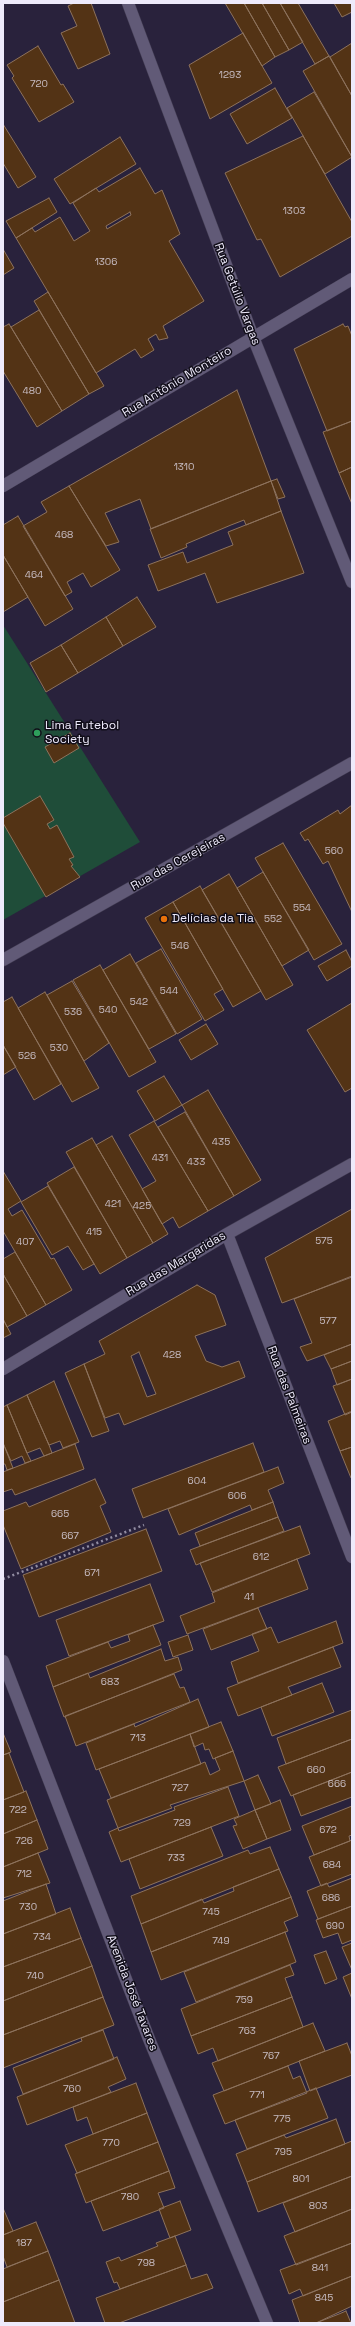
<!DOCTYPE html>
<html>
<head>
<meta charset="utf-8">
<style>
	body { margin:0 }
	#map { position:relative; width:355px; height:2326px; overflow:hidden; background:#29223c; font-family:"Space Grotesk",sans-serif }
	canvas { display:block }
	.frame { position:absolute; inset:0; border:4px solid #eeeafb; pointer-events:none }
</style>
</head>
<body>
<div id="map">
<canvas width="355" height="2326"></canvas>
<div class="frame"></div>
</div>
<script>
const context = document.querySelector('canvas').getContext('2d');
context.lineJoin = 'round';
function paint(path, color) { context.fillStyle = color; context.fill(path, 'evenodd'); }
const toPath = rows => new Path2D(rows.map(r => 'M' + r).join(''));
function stroke(path, color, width, dash) { context.strokeStyle = color; context.lineWidth = width; context.lineCap = dash ? 'butt' : 'round'; context.setLineDash(dash || []); context.stroke(path); }
function drawText(font, color, halo, rows, align = 'center') {
  context.font = font + ' "Space Grotesk",sans-serif'; context.lineWidth = 3; context.setLineDash([]); context.textBaseline = 'middle'; context.strokeStyle = halo; context.fillStyle = color; for (const [text, x, y, turn = 0] of rows) {
    context.save(); context.translate(x, y); context.rotate((+turn || 0) * Math.PI / 180); context.textAlign = isNaN(turn) ? turn : align; if (halo) context.strokeText(text, 0, 0); context.fillText(text, 0, 0); context.restore();
  }
}
paint(toPath([
	[3,625,140,842,3,920]
]), '#1f4d39');
const building = toPath([
	[74,3,91,3,110,54,78,69,61,33,77,26,68,6,74,3],
	[225,3,244,3,275,57,262,66,225,3],
	[244,3,262,3,289,50,275,57,244,3],
	[262,3,280,3,303,42,289,50,262,3],
	[280,3,298,3,329,56,315,64,280,3],
	[334,3,352,3,352,12,342,17,334,3],
	[243,33,272,83,210,119,189,65,243,33],
	[352,43,352,96,330,57,352,43],
	[38,46,61,85,63,84,74,102,39,122,12,78,14,76,7,65,38,46],
	[329,56,352,96,352,157,303,71,329,56],
	[275,88,292,118,247,144,230,114,275,88],
	[314,92,352,157,325,174,287,108,314,92],
	[3,124,36,177,18,188,3,163,3,124],
	[303,136,352,222,352,236,280,277,261,239,257,240,225,173,303,136],
	[120,137,136,164,70,204,54,179,120,137],
	[140,168,155,194,162,190,180,234,169,241,204,301,163,326,168,338,159,340,156,334,148,339,154,350,141,358,135,349,96,373,16,238,32,228,35,232,60,217,74,241,90,231,73,203,96,188,99,192,140,168],
	[130,212,131,215,107,229,106,226,130,212],
	[49,198,57,212,16,238,6,221,49,198],
	[3,249,14,268,3,275,3,249],
	[48,292,104,386,89,394,34,301,48,292],
	[39,310,89,394,62,411,11,327,39,310],
	[9,324,62,411,37,427,3,371,3,327,9,324],
	[343,324,345,327,348,326,352,336,352,421,327,431,294,349,343,324],
	[237,390,271,481,151,529,140,499,105,513,119,542,106,546,69,486,237,390],
	[352,421,352,467,339,473,323,432,352,421],
	[352,467,352,504,339,473,352,467],
	[277,479,285,497,278,499,271,481,277,479],
	[271,481,281,511,246,525,244,520,231,525,186,544,187,547,161,558,150,529,271,481],
	[69,486,120,570,91,587,83,573,67,582,72,592,65,596,23,526,47,512,41,502,69,486],
	[281,511,304,573,217,603,205,573,158,591,148,565,183,552,187,563,233,545,228,532,281,511],
	[18,516,73,609,45,626,3,555,3,525,18,516],
	[3,555,28,597,3,612,3,555],
	[137,597,156,627,123,646,106,617,137,597],
	[106,617,123,646,78,673,61,645,106,617],
	[61,645,78,673,46,692,30,663,61,645],
	[70,733,79,748,54,763,45,747,70,733],
	[40,796,54,820,47,824,50,829,57,825,74,857,69,859,73,865,71,866,80,877,46,897,3,823,3,818,40,796],
	[352,805,352,912,328,861,323,864,308,839,305,841,300,833,338,810,340,814,352,805],
	[283,843,342,944,314,960,255,858,283,843],
	[263,872,309,950,282,966,237,888,263,872],
	[229,874,293,985,266,1000,202,890,229,874],
	[200,886,261,991,233,1007,173,902,200,886],
	[173,902,223,989,214,994,224,1010,205,1021,145,918,173,902],
	[161,949,202,1019,177,1034,136,963,161,949],
	[346,950,352,962,352,966,327,981,318,966,346,950],
	[130,954,176,1034,149,1049,103,970,130,954],
	[100,965,156,1062,129,1077,73,980,100,965],
	[72,981,109,1043,84,1061,47,995,72,981],
	[45,992,99,1088,72,1102,18,1008,45,992],
	[12,997,61,1084,34,1100,3,1045,3,1002,12,997],
	[352,1003,352,1088,345,1092,307,1030,352,1003],
	[206,1024,218,1044,191,1060,179,1040,206,1024],
	[3,1045,16,1067,3,1075,3,1045],
	[164,1076,182,1105,155,1121,137,1091,164,1076],
	[208,1090,261,1180,234,1196,182,1105,208,1090],
	[185,1112,234,1196,208,1211,158,1127,185,1112],
	[154,1121,208,1211,179,1228,173,1217,162,1224,142,1189,156,1181,129,1135,154,1121],
	[112,1136,168,1234,153,1243,96,1145,112,1136],
	[92,1138,153,1243,127,1258,66,1152,92,1138],
	[74,1167,127,1258,100,1274,47,1183,74,1167],
	[3,1171,21,1201,8,1209,12,1216,22,1210,51,1259,54,1258,72,1290,46,1305,3,1231,3,1171],
	[48,1186,94,1264,83,1270,68,1246,52,1255,21,1202,48,1186],
	[352,1209,352,1277,282,1303,265,1258,352,1209],
	[15,1252,46,1305,27,1316,3,1274,3,1259,15,1252],
	[3,1274,27,1316,7,1327,3,1319,3,1274],
	[352,1276,352,1344,307,1361,300,1347,312,1343,294,1299,352,1276],
	[197,1285,215,1295,226,1325,195,1336,206,1361,222,1367,239,1361,245,1377,124,1425,119,1413,105,1418,84,1364,105,1354,99,1341,197,1285],
	[139,1352,156,1394,147,1397,131,1356,139,1352],
	[3,1319,11,1334,3,1338,3,1319],
	[352,1344,352,1361,331,1369,324,1355,352,1344],
	[352,1361,352,1379,337,1385,331,1369,352,1361],
	[84,1364,109,1431,92,1437,65,1373,84,1364],
	[352,1379,352,1412,345,1415,333,1386,352,1379],
	[54,1381,79,1442,63,1448,60,1441,49,1445,27,1395,54,1381],
	[27,1395,49,1445,52,1453,44,1456,40,1448,27,1453,7,1405,27,1395],
	[7,1405,27,1453,31,1461,25,1463,22,1456,11,1461,3,1443,3,1407,7,1405],
	[350,1412,352,1412,352,1447,340,1451,328,1421,350,1412],
	[3,1443,13,1468,7,1470,5,1464,3,1464,3,1443],
	[253,1443,264,1472,143,1518,132,1489,253,1443],
	[75,1444,84,1469,15,1495,12,1489,3,1492,3,1472,75,1444],
	[352,1447,352,1478,351,1478,340,1451,352,1447],
	[278,1467,284,1483,268,1490,273,1502,252,1510,250,1505,179,1535,168,1509,278,1467],
	[95,1479,106,1503,100,1506,111,1532,21,1569,3,1525,3,1511,26,1502,29,1507,95,1479],
	[273,1502,278,1517,200,1546,195,1533,273,1502],
	[278,1517,284,1531,196,1565,190,1550,278,1517],
	[300,1526,310,1554,212,1592,200,1563,300,1526],
	[146,1529,162,1571,39,1617,23,1575,146,1529],
	[297,1559,308,1589,187,1634,180,1616,215,1602,212,1593,297,1559],
	[150,1584,164,1621,69,1656,56,1620,150,1584],
	[258,1608,267,1629,211,1650,203,1629,258,1608],
	[336,1621,343,1643,238,1683,231,1662,259,1651,252,1634,271,1627,278,1643,336,1621],
	[153,1625,161,1645,53,1687,46,1666,108,1642,111,1648,130,1641,128,1635,153,1625],
	[188,1635,193,1650,173,1657,168,1642,188,1635],
	[333,1647,341,1667,288,1687,292,1695,238,1716,227,1688,333,1647],
	[161,1649,165,1661,178,1657,182,1670,64,1717,53,1687,88,1673,90,1678,161,1649],
	[174,1674,180,1688,184,1687,190,1702,76,1746,65,1716,174,1674],
	[322,1683,334,1712,272,1736,261,1707,322,1683],
	[198,1699,209,1727,96,1770,86,1743,134,1724,135,1727,198,1699],
	[352,1710,352,1739,286,1764,277,1738,352,1710],
	[221,1722,233,1751,213,1759,209,1749,205,1750,203,1743,194,1747,190,1734,221,1722],
	[3,1733,11,1752,3,1755,3,1733],
	[190,1734,201,1764,111,1798,99,1769,190,1734],
	[352,1739,352,1772,291,1796,278,1767,352,1739],
	[233,1751,244,1781,170,1805,172,1808,118,1828,107,1800,205,1762,210,1775,220,1770,215,1758,233,1751],
	[9,1753,24,1792,3,1800,3,1755,9,1753],
	[352,1772,352,1797,301,1816,293,1795,352,1772],
	[258,1775,271,1804,255,1810,244,1781,258,1775],
	[228,1787,239,1816,121,1862,109,1832,118,1828,119,1831,175,1810,174,1807,228,1787],
	[26,1791,37,1820,3,1834,3,1800,26,1791],
	[280,1800,291,1830,267,1839,255,1810,280,1800],
	[352,1806,352,1835,349,1836,350,1841,314,1855,302,1826,352,1806],
	[255,1810,267,1839,243,1849,233,1826,237,1825,234,1819,255,1810],
	[37,1820,48,1849,3,1867,3,1834,37,1820],
	[211,1827,223,1856,140,1889,129,1859,211,1827],
	[352,1840,352,1874,321,1886,309,1857,352,1840],
	[270,1847,279,1869,141,1924,131,1896,248,1850,250,1854,270,1847],
	[38,1853,50,1883,3,1898,3,1867,38,1853],
	[279,1869,291,1897,151,1952,141,1924,202,1899,204,1903,234,1891,233,1887,279,1869],
	[352,1878,352,1906,318,1919,307,1891,327,1883,329,1887,352,1878],
	[46,1884,56,1914,3,1934,3,1901,46,1884],
	[291,1897,298,1916,284,1922,288,1931,161,1980,151,1952,291,1897],
	[352,1906,352,1940,342,1944,338,1933,323,1938,316,1920,352,1906],
	[70,1908,81,1938,3,1967,3,1934,70,1908],
	[285,1932,296,1962,196,2002,184,1972,285,1932],
	[81,1938,92,1966,3,2001,3,1967,81,1938],
	[352,1943,352,1970,342,1947,352,1943],
	[326,1951,337,1979,325,1984,314,1955,326,1951],
	[290,1965,294,1975,285,1978,292,1997,191,2036,181,2009,290,1965],
	[92,1966,103,1997,3,2035,3,2001,92,1966],
	[352,1973,352,1999,343,1977,352,1973],
	[103,1997,114,2025,3,2068,3,2035,103,1997],
	[292,1997,303,2027,218,2061,213,2048,198,2054,191,2036,292,1997],
	[313,2023,325,2051,224,2091,212,2063,313,2023],
	[103,2030,114,2059,23,2094,13,2068,82,2041,81,2038,103,2030],
	[347,2043,352,2056,352,2075,310,2091,299,2061,347,2043],
	[117,2057,126,2079,108,2087,111,2092,27,2125,17,2097,117,2057],
	[288,2066,293,2079,300,2076,307,2093,225,2124,213,2095,288,2066],
	[136,2083,147,2113,93,2134,87,2117,77,2121,73,2107,136,2083],
	[316,2088,328,2118,247,2149,235,2120,316,2088],
	[147,2113,158,2142,77,2173,65,2145,147,2113],
	[336,2119,345,2144,247,2182,236,2154,284,2135,286,2138,336,2119],
	[352,2141,352,2176,258,2212,247,2182,352,2141],
	[158,2142,169,2171,86,2203,75,2174,158,2142],
	[169,2171,175,2188,158,2193,164,2208,103,2231,91,2201,169,2171],
	[352,2176,352,2209,295,2232,283,2203,352,2176],
	[180,2201,191,2230,170,2238,159,2209,180,2201],
	[3,2208,13,2231,3,2235,3,2208],
	[352,2209,352,2243,296,2265,284,2236,352,2209],
	[36,2222,48,2251,7,2267,3,2256,3,2235,36,2222],
	[175,2236,186,2265,120,2289,117,2282,114,2283,106,2262,119,2257,121,2261,158,2246,156,2243,175,2236],
	[352,2243,352,2276,303,2296,300,2289,289,2294,280,2270,352,2243],
	[48,2251,59,2280,3,2302,3,2269,48,2251],
	[186,2265,191,2279,207,2274,213,2288,119,2323,105,2323,96,2298,186,2265],
	[352,2276,352,2306,316,2323,300,2323,292,2300,352,2276],
	[59,2280,75,2323,3,2323,3,2302,59,2280],
	[346,2311,351,2323,316,2323,339,2314,346,2311]
]);
paint(building, '#533315');
stroke(building, '#8d725c', 1);
const minor = toPath([
	[128,3,253,337,352,582],
	[3,486,352,279],
	[3,960,352,763],
	[227,1234,352,1557],
	[3,1369,227,1234,352,1164],
	[3,1661,149,2039,267,2323]
]);
stroke(minor, '#423c52', 13);
stroke(toPath([
	[3,1579,144,1525]
]), '#928da2', 2.5, [2, 3]);
stroke(minor, '#615a77', 12);
for (const [x, y, r, color] of [
	[37,733,4,"#2e9e5b"],
	[164,919,4,"#e8710a"]
]) { const dot = new Path2D(); dot.arc(x, y, r, 0, 2 * Math.PI); context.fillStyle = color; context.fill(dot); stroke(dot, '#110e19', 1.5); }
drawText('10px', '#c7bcc2', null, [
	["1293",230,75],
	["720",39,84],
	["1303",294,211],
	["1306",106,262],
	["480",32,391],
	["1310",184,467],
	["468",64,535],
	["464",34,575],
	["560",334,851],
	["554",302,908],
	["552",273,919],
	["546",180,946],
	["544",169,991],
	["542",139,1002],
	["540",108,1010],
	["536",73,1012],
	["530",59,1048],
	["526",27,1056],
	["435",221,1142],
	["431",160,1158],
	["433",196,1162],
	["421",113,1204],
	["425",142,1206],
	["415",94,1232],
	["575",324,1241],
	["407",25,1242],
	["577",328,1321],
	["428",172,1355],
	["604",197,1481],
	["606",237,1496],
	["665",60,1514],
	["667",70,1536],
	["612",261,1557],
	["671",92,1573],
	["41",249,1597],
	["683",110,1682],
	["713",138,1738],
	["660",316,1770],
	["666",337,1784],
	["727",180,1788],
	["722",18,1810],
	["729",182,1823],
	["672",328,1830],
	["726",24,1841],
	["733",176,1858],
	["684",332,1865],
	["712",24,1874],
	["686",331,1898],
	["730",28,1907],
	["745",211,1912],
	["690",335,1926],
	["734",42,1937],
	["749",221,1941],
	["740",35,1976],
	["759",244,2000],
	["763",247,2031],
	["767",271,2056],
	["760",72,2089],
	["771",257,2095],
	["775",282,2119],
	["770",111,2143],
	["795",283,2152],
	["801",301,2179],
	["780",130,2197],
	["803",318,2206],
	["187",24,2243],
	["798",146,2263],
	["841",320,2268],
	["845",324,2298]
]);
drawText('12px', '#eeeafb', '#110e19', [
	["Rua Getúlio Vargas",237,294,69],
	["Rua Antônio Monteiro",177,382,-31],
	["Rua das Cerejeiras",178,862,-29],
	["Rua das Margaridas",176,1264,-31],
	["Rua das Palmeiras",289,1395,69],
	["Avenida José Tavares",132,1993,69]
]);
drawText('12px', '#eeeafb', '#110e19', [
	["Lima Futebol",45,726],
	["Society",45,740],
	["Delícias da Tia",172,919]
], 'left');
</script>
</body>
</html>
